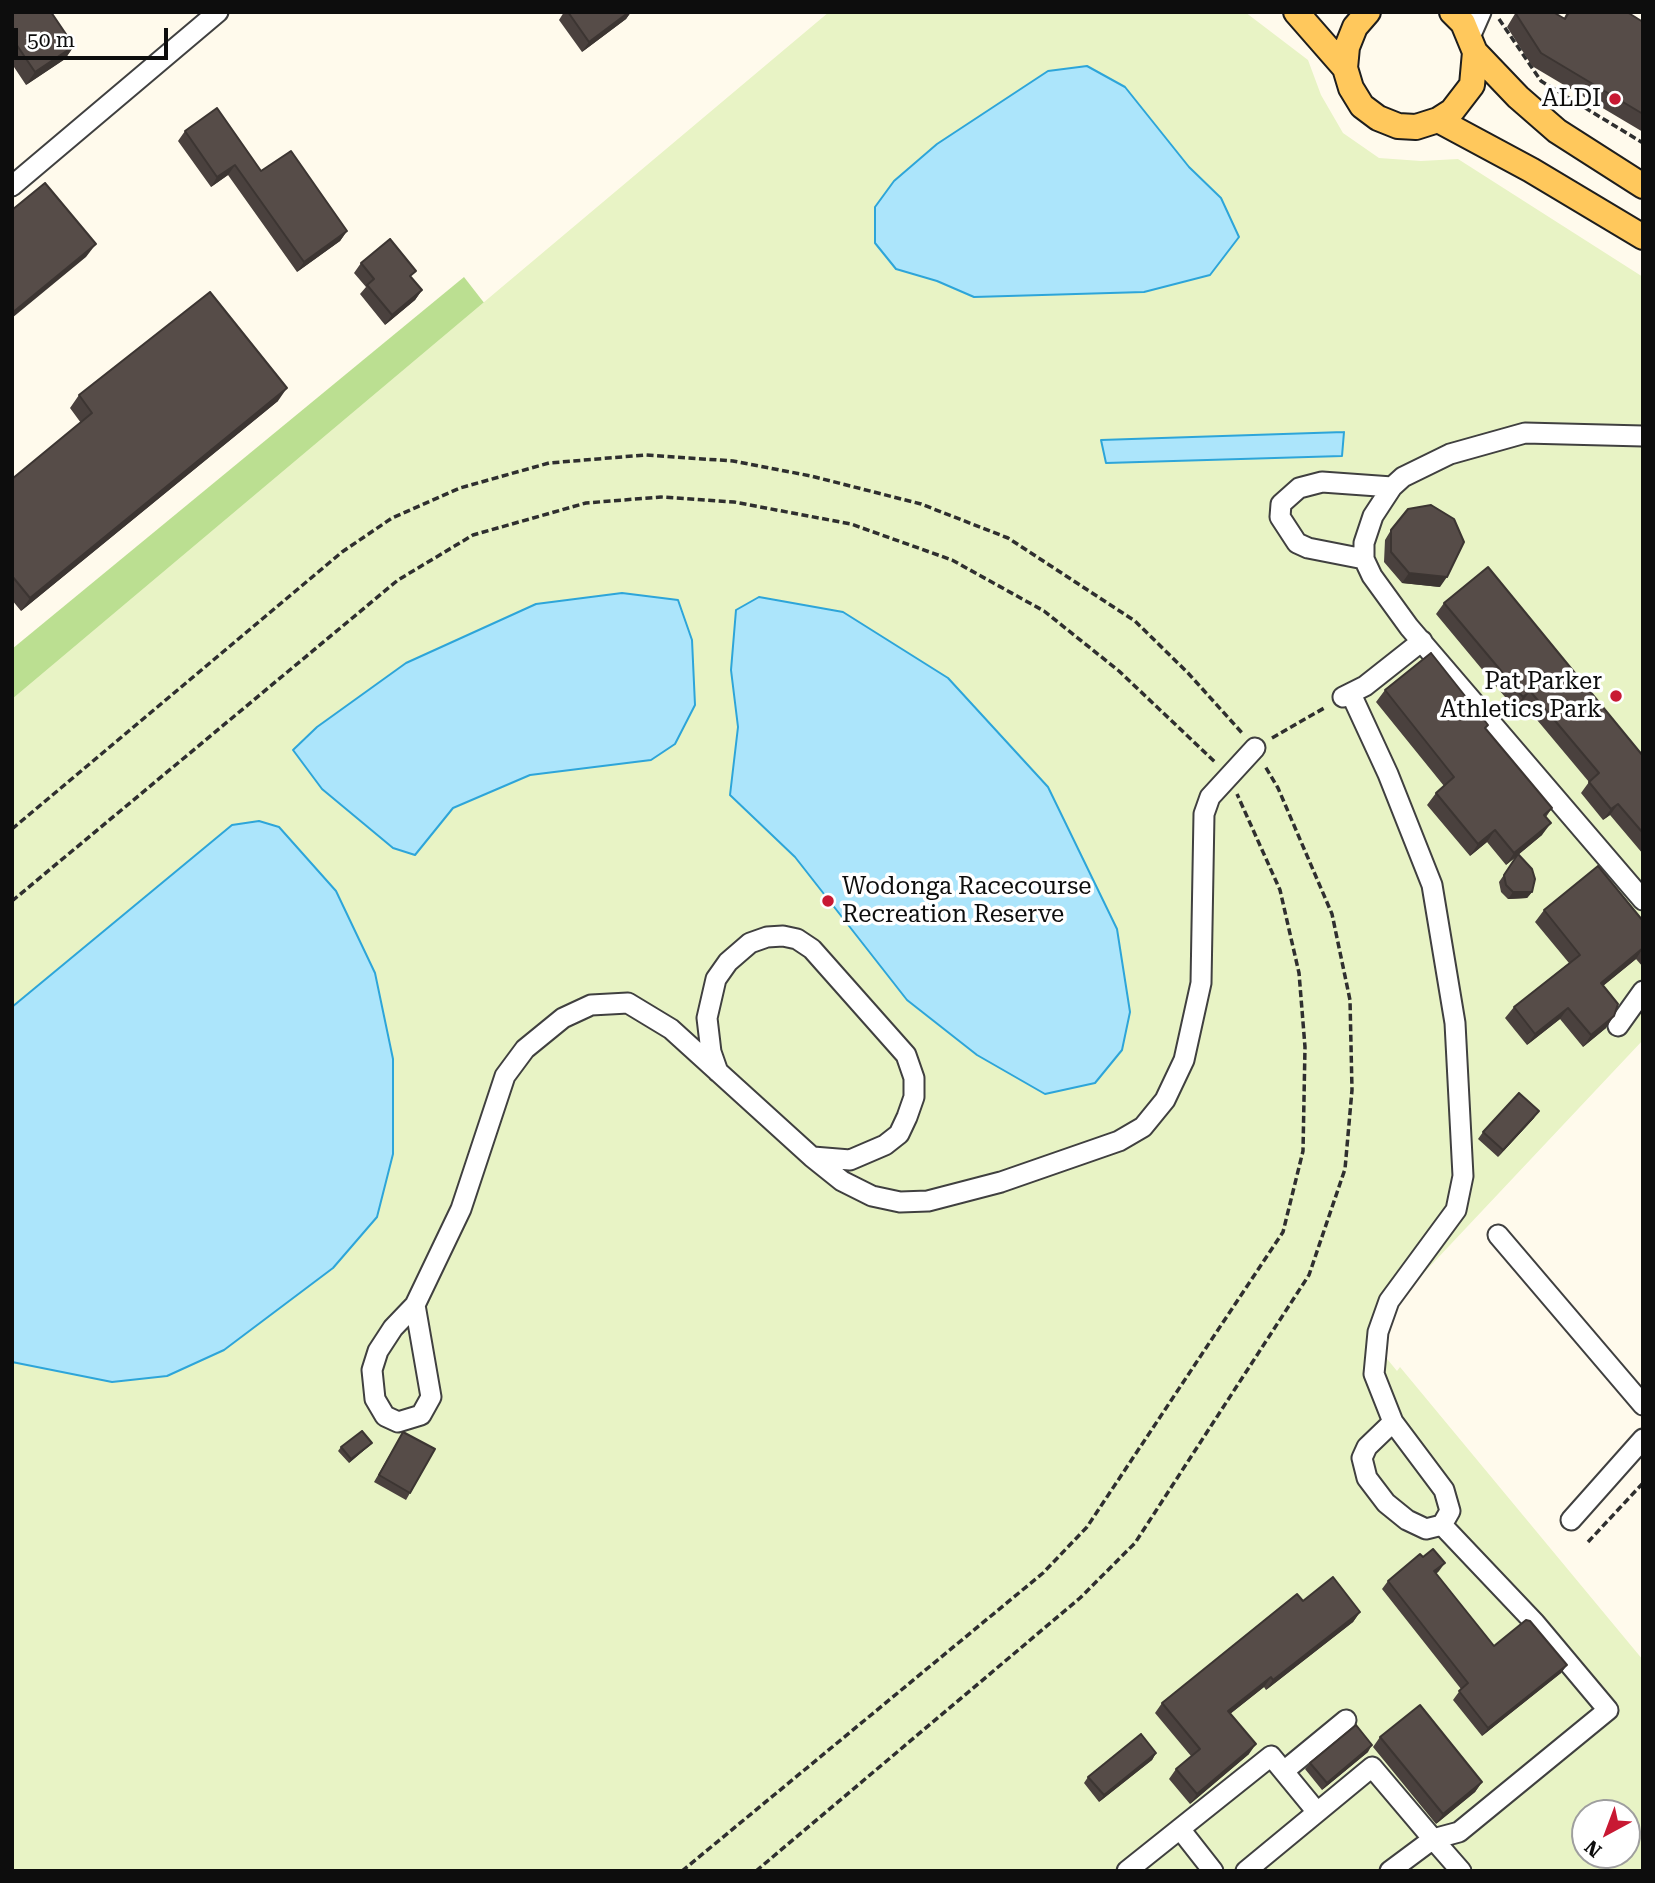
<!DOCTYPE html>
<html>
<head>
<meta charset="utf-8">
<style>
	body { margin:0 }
	#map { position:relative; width:1655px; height:1883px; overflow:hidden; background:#fffaec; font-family:"Roboto Serif",serif }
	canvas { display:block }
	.frame { position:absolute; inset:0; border:14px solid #0d0d0d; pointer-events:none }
	.north { position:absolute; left:1571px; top:1799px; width:70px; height:70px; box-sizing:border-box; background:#fff; border:2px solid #9e9e9e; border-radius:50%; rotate:221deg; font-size:19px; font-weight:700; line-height:28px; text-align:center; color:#0d0d0d }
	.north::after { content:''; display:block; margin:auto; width:24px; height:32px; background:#c81933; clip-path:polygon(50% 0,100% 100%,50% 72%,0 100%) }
	.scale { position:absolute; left:14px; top:28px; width:154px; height:32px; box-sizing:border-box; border:4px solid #0d0d0d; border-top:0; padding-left:9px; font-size:21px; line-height:24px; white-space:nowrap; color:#0d0d0d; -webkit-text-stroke:5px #fff; paint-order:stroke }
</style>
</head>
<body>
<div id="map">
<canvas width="1655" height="1883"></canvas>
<div class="frame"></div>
<div class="north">N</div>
<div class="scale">50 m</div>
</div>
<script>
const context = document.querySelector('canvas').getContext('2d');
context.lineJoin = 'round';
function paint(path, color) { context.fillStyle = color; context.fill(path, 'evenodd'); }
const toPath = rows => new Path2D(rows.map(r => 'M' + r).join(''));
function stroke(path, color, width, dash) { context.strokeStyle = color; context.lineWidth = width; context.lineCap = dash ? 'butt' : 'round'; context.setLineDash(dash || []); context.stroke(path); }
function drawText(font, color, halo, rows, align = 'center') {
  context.font = font + ' "Roboto Serif",serif'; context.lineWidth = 7; context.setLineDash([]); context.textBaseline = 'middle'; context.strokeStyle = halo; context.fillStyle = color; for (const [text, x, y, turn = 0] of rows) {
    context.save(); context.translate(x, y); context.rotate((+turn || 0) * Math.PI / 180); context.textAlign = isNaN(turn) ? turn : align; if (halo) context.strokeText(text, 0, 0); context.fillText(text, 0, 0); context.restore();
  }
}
paint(toPath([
	[464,277,492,313,12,715,12,649]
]), '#bbdf91');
paint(toPath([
	[829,12,1245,12,1308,60,1321,95,1343,133,1379,158,1421,161,1458,159,1643,277,1643,1040,1386,1313,1379,1349,1397,1371,1400,1367,1643,1660,1643,1871,12,1871,12,699],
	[1585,1813,1627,1813,1627,1855,1585,1855]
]), '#e8f3c5');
const water = toPath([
	[1087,66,1125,87,1189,167,1221,198,1239,237,1210,275,1144,292,974,297,937,281,896,269,875,243,875,207,894,181,937,144,1048,71,1087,66],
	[1344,432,1342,456,1106,463,1101,440,1344,432],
	[622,593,678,600,692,640,695,705,675,744,651,760,530,775,453,808,415,855,393,848,322,789,293,750,317,727,406,663,536,604,622,593],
	[759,597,843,612,948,678,1048,787,1117,929,1130,1012,1122,1050,1095,1083,1045,1094,977,1055,907,1000,795,857,730,795,738,727,731,670,736,610,759,597],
	[259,821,279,827,336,891,375,973,393,1059,393,1154,377,1217,333,1268,224,1350,167,1376,112,1382,12,1362,12,1007,232,825,259,821]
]);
paint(water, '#ace5fb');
stroke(water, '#2da5d9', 2);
const minor = toPath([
	[1470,37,1481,12],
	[12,186,218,12],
	[1643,436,1525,433,1450,454,1403,477,1392,487,1373,516,1364,543,1364,559,1372,576,1409,627,1643,900],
	[1364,559,1308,548,1297,543,1280,517,1281,504,1299,488,1322,482,1392,487],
	[1343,697,1365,686,1422,641],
	[1618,1026,1643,991],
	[718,1072,711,1052,707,1018,716,979,728,962,750,943,767,937,783,936,797,939,812,949,906,1055,914,1078,914,1097,907,1117,899,1134,885,1145,850,1160,813,1157],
	[1498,1235,1643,1405],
	[415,1305,431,1397,421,1415,398,1422,385,1416,375,1399,372,1370,378,1351,393,1328,415,1305,461,1209,505,1076,525,1049,563,1018,591,1005,628,1003,671,1029,812,1157,842,1181,872,1196,900,1202,928,1201,1001,1182,1119,1141,1143,1127,1165,1100,1184,1060,1201,983,1204,814,1210,797,1255,748],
	[1393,1422,1367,1447,1362,1458,1367,1478,1386,1503,1407,1520,1426,1529,1442,1525],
	[1571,1520,1643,1439],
	[1284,1771,1346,1720],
	[1180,1829,1213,1871],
	[1127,1871,1271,1756,1317,1812],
	[1246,1871,1372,1767,1433,1839,1459,1832,1608,1710,1535,1623,1442,1525,1450,1511,1444,1490,1393,1422,1374,1374,1378,1332,1389,1301,1456,1210,1463,1176,1455,1023,1432,885,1388,774,1351,694],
	[1390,1871,1433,1839,1461,1871]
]);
const major = toPath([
	[1296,12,1345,68],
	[1368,12,1355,27,1347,47,1345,68,1351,88,1362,106,1378,118,1398,126,1416,127,1438,120,1452,111,1472,85,1475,52,1463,23,1452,12],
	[1475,52,1518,97,1557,131,1643,186],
	[1438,120,1531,170,1643,237]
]);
stroke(minor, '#404040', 23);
stroke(major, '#1e1e1e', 28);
stroke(toPath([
	[1499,19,1541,81,1643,143],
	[1272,738,1326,707],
	[12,829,342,552,392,518,460,488,549,463,645,455,733,461,811,476,921,504,1008,538,1135,621,1188,673,1243,734],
	[12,901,398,580,473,535,586,503,661,497,734,502,851,524,952,560,1044,611,1119,671,1215,762],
	[1588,1542,1643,1483],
	[682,1871,1043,1573,1087,1527,1283,1232,1303,1151,1305,1047,1299,973,1280,890,1237,794],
	[756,1871,1080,1598,1135,1543,1309,1275,1345,1169,1352,1090,1350,1000,1332,914,1278,788,1265,766]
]), '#2f2f2f', 3.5, [7, 3.5]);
stroke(minor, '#fff', 19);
stroke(major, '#ffc85c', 24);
paint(toPath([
	[12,12,51,13,74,46,65,59,26,85,12,64],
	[564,12,631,12,626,19,582,52,559,20],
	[1516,12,1553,12,1564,18,1567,12,1627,12,1643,22,1643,132,1532,66,1507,27],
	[185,131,261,171,347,231,340,241,297,272,228,175,211,187,178,141],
	[361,263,411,278,422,290,415,300,385,325,360,294,366,287,354,273],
	[79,395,278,401,21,611,12,600,12,479,81,423,70,408],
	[1391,530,1440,587,1402,583,1384,562,1385,540],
	[1444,603,1643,756,1643,854,1610,815,1603,820,1581,793,1589,782,1522,702,1515,709,1436,614],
	[1385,690,1486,729,1552,808,1546,817,1542,835,1519,854,1532,892,1527,898,1508,899,1501,892,1499,882,1517,856,1506,865,1487,842,1470,856,1427,805,1436,793,1444,786,1376,702],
	[1544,910,1643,921,1643,967,1636,959,1603,986,1606,1028,1583,1047,1560,1019,1527,1045,1505,1018,1514,1007,1569,963,1535,922],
	[1534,1118,1498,1157,1478,1139,1483,1132],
	[403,1432,410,1493,406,1500,374,1482],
	[369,1446,349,1463,338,1451,341,1447],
	[1439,1571,1436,1574,1494,1646,1567,1665,1561,1673,1482,1736,1453,1700,1461,1689,1382,1589,1388,1581],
	[1303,1601,1360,1612,1353,1622,1266,1690,1264,1687,1230,1714,1249,1754,1190,1804,1169,1779,1176,1769,1191,1756,1155,1713,1162,1703],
	[1380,1737,1482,1782,1475,1792,1436,1824,1373,1747],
	[1368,1752,1322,1790,1305,1769,1310,1763],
	[1156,1753,1152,1760,1099,1802,1084,1783,1088,1777]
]), '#4a413e');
paint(toPath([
	[629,12,631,12,626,19,582,52,589,42],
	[74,46,65,59,26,85,35,72],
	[235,165,228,175,211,187,217,177],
	[347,231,340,241,297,272,304,262],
	[96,244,86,257,12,318,12,313],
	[422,290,415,300,385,325,392,315],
	[287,388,278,401,21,611,30,598],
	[1409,573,1447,577,1440,587,1402,583],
	[1530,691,1522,702,1515,709,1523,697],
	[1618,804,1610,815,1603,820,1611,809],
	[1551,823,1542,835,1506,865,1514,853],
	[1495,830,1487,842,1470,856,1478,844],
	[1513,892,1532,892,1527,898,1508,899],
	[1643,948,1636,959,1593,994,1601,983],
	[1568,1008,1560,1019,1527,1045,1535,1034],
	[1614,1016,1606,1028,1583,1047,1591,1035],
	[1539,1111,1534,1118,1498,1157,1503,1150],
	[372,1443,369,1446,349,1463,351,1459],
	[1445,1563,1439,1571,1428,1580,1434,1571],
	[1360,1612,1353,1622,1266,1690,1273,1680],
	[1567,1665,1561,1673,1482,1736,1488,1728],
	[1271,1677,1264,1687,1221,1721,1228,1711],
	[1256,1744,1249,1754,1190,1804,1197,1794],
	[1372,1745,1368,1752,1322,1790,1327,1783],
	[1156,1753,1152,1760,1099,1802,1104,1795],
	[1482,1782,1475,1792,1436,1824,1443,1814]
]), '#3c3532');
const building = toPath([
	[12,12,51,12,74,46,35,72,12,38,12,12],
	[568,12,629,12,589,42,568,12],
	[1517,12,1553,12,1565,19,1569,12,1627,12,1643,22,1643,114,1541,53,1516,14,1517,12],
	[217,108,261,171,291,151,347,231,304,262,235,165,217,177,185,131,217,108],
	[45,183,96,244,12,313,12,210,45,183],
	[390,239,416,271,410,276,422,290,392,315,367,285,374,279,361,263,390,239],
	[210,292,287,388,30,598,12,576,12,479,92,413,79,395,210,292],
	[1431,505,1454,519,1464,542,1447,577,1409,573,1391,552,1391,530,1408,509,1431,505],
	[1488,567,1643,756,1643,833,1618,804,1611,809,1589,782,1599,773,1530,691,1523,697,1444,603,1488,567],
	[1431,653,1488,725,1485,728,1552,808,1544,815,1551,823,1514,853,1495,830,1478,844,1436,793,1454,777,1385,690,1431,653],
	[1518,854,1532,869,1535,879,1532,892,1513,892,1506,885,1504,875,1518,854],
	[1598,866,1643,921,1643,948,1601,983,1618,1004,1614,1016,1591,1035,1568,1008,1535,1034,1514,1007,1580,955,1544,910,1598,866],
	[1519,1093,1539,1111,1503,1150,1483,1132,1519,1093],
	[362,1431,372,1443,351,1459,341,1447,362,1431],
	[403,1432,435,1449,410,1493,379,1475,403,1432],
	[1433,1549,1445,1563,1434,1571,1494,1646,1526,1620,1530,1621,1567,1665,1488,1728,1459,1691,1468,1683,1388,1581,1420,1554,1423,1557,1433,1549],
	[1333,1577,1360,1612,1273,1680,1271,1677,1228,1711,1256,1744,1197,1794,1176,1769,1200,1749,1162,1703,1297,1594,1303,1601,1333,1577],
	[1420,1705,1482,1782,1443,1814,1380,1737,1420,1705],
	[1356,1725,1372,1745,1327,1783,1310,1763,1356,1725],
	[1141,1734,1156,1753,1104,1795,1088,1777,1141,1734]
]);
paint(building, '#564c48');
stroke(building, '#3c3532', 2);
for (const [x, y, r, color] of [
	[1615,99,7,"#c81933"],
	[1616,696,7,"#c81933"],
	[828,901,7,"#c81933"]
]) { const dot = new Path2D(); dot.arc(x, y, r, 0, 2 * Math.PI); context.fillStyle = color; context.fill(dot); stroke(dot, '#fff', 2.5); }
drawText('24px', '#0d0d0d', '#fff', [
	["ALDI",1601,99],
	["Pat Parker",1602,682],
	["Athletics Park",1602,710],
	["Wodonga Racecourse",842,887,"left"],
	["Recreation Reserve",842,915,"left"]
], 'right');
</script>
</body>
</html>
